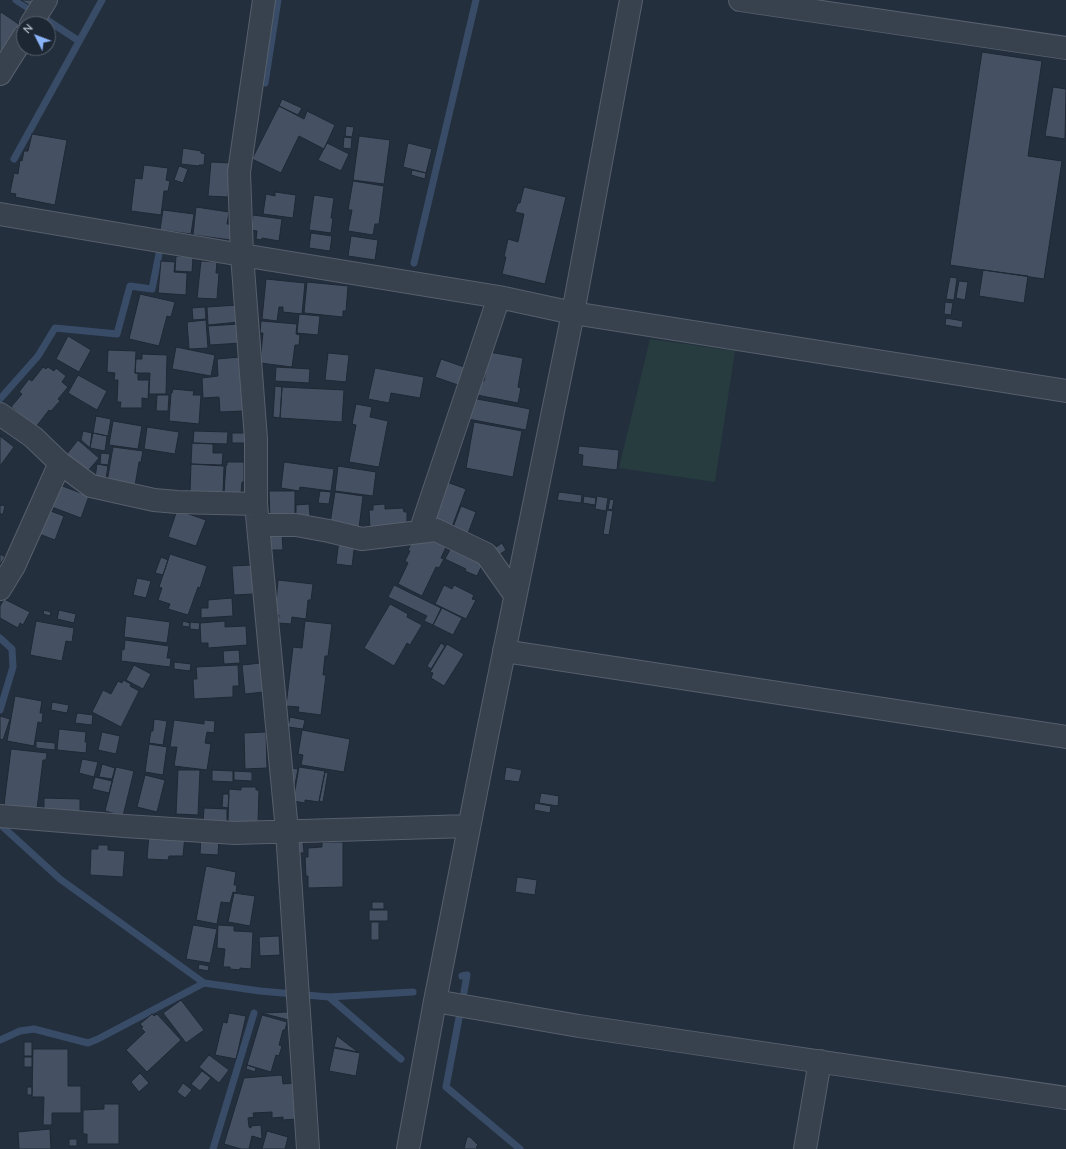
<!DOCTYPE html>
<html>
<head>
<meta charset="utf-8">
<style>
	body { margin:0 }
	#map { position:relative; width:1066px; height:1149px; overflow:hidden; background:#242f3e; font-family:Quicksand,sans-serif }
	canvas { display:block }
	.north { position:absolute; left:16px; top:16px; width:40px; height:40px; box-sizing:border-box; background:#1d2633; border:1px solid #59626f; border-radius:50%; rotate:312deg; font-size:11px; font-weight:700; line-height:16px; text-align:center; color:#b4bcc9 }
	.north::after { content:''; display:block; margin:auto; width:14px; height:18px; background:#8ab4f8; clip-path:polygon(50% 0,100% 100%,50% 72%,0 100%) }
</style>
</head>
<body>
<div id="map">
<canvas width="1066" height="1149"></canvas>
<div class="north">N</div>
</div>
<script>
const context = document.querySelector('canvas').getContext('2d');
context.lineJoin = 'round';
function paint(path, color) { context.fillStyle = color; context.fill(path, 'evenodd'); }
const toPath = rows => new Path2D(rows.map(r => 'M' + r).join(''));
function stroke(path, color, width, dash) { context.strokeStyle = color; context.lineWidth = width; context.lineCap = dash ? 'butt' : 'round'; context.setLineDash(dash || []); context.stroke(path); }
paint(toPath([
	[650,339,735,351,715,482,619,468]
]), '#263c3f');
stroke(toPath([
	[16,0,30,9],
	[44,18,79,41],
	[265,83,278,0],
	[14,159,102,0],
	[414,263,476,0],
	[0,399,38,356,55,328,117,334,130,286,152,289,159,254],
	[0,638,12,649,13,667,0,710],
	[0,822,2,826,60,879,204,983,260,991,329,997,413,992],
	[462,976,467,975,464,992],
	[329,997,401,1059],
	[459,1018,446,1087,520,1149],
	[0,1040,20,1031,34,1029,88,1043,98,1039,204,983],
	[213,1149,254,1013]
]), '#394c67', 7);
const building = toPath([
	[21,0,36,0,32,7,21,0],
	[1,12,20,25,0,57,0,14,1,12],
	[982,52,1042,61,1028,156,1062,161,1044,279,950,265,982,52],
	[1053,87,1066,89,1065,139,1045,136,1053,87],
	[282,99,302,108,298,115,279,106,282,99],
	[279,106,304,119,307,111,335,125,324,149,299,136,281,173,252,159,279,106],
	[346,126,354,127,352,137,345,136,346,126],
	[32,134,67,140,55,205,15,197,16,194,10,193,14,173,18,174,20,160,22,161,24,151,28,151,32,134],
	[359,136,390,140,384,184,353,180,359,136],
	[344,137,352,138,351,149,343,148,344,137],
	[327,143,349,154,341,171,318,160,327,143],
	[408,143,432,149,426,173,403,167,408,143],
	[183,148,201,151,201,153,205,154,204,165,199,165,199,166,181,164,183,148],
	[211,162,230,163,228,197,208,196,211,162],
	[144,165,168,168,166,180,170,181,168,191,164,191,161,215,131,211,135,178,142,179,144,165],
	[179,166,188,169,183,183,174,180,179,166],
	[412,170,426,173,425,179,411,175,412,170],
	[353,181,384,186,379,224,375,224,373,235,348,231,352,210,348,210,353,181],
	[524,187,566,197,545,284,502,274,506,257,504,257,508,239,518,242,524,214,515,212,518,203,520,203,524,187],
	[275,192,296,195,293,218,263,214,266,194,275,196,275,192],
	[314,195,334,198,331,218,333,218,331,233,309,230,314,195],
	[196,207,229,212,227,224,231,224,231,240,193,235,196,207],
	[163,210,194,214,191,234,160,230,163,210],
	[253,215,282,219,279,241,262,238,262,240,256,239,257,231,251,230,253,215],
	[311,233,332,236,330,251,309,248,311,233],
	[351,236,378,240,375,260,348,256,351,236],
	[176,256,193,257,192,272,175,271,176,256],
	[161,261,175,262,174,272,187,273,186,295,158,293,161,261],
	[201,261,217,262,216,273,219,273,217,299,197,298,201,261],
	[983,270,1028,276,1024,303,979,296,983,270],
	[950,277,957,278,954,300,946,299,950,277],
	[266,279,305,283,302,314,283,312,283,307,279,307,277,321,262,319,266,279],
	[959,281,968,282,965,300,956,298,959,281],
	[307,282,348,286,346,311,343,311,343,317,304,313,307,282],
	[140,294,175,302,171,317,167,316,159,346,129,339,140,294],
	[945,302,953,303,951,315,944,314,945,302],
	[238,305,239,322,208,325,207,307,238,305],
	[205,307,206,319,193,320,192,308,205,307],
	[299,314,320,316,318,335,297,333,299,314],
	[946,318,963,321,962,328,945,325,946,318],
	[206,320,208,348,189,349,187,322,206,320],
	[261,321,297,324,296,334,300,335,299,345,295,345,292,367,260,363,263,333,260,333,261,321],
	[239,324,241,343,210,345,208,326,239,324],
	[68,336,91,350,79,372,56,359,68,336],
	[176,347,215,355,211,376,172,369,176,347],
	[108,350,136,351,135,373,138,373,138,380,149,380,148,399,142,398,142,408,120,408,121,402,117,402,118,380,114,380,115,373,107,372,108,350],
	[489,352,523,358,518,387,521,388,518,403,477,395,480,380,484,381,489,352],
	[328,353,349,355,346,382,325,380,328,353],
	[142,354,167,355,166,394,149,394,150,373,135,373,136,359,142,359,142,354],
	[240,357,243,411,220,412,219,397,203,398,202,378,218,376,217,359,240,357],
	[441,359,464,367,458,385,435,377,441,359],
	[43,367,46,369,48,367,54,371,56,368,66,376,62,382,68,387,58,399,60,401,51,411,49,410,36,427,11,407,22,394,19,392,29,379,32,381,43,367],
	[276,367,310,369,309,383,275,381,276,367],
	[375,368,424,377,420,398,391,393,389,403,368,399,375,368],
	[78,375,107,391,97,410,68,393,78,375],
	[275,386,282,387,280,418,273,417,275,386],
	[282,387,344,390,342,422,280,418,282,387],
	[173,389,194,391,193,395,201,395,199,424,169,421,171,393,172,393,173,389],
	[157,395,169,395,168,411,156,411,157,395],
	[472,398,530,409,526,430,468,419,472,398],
	[356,404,372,407,370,417,388,421,379,467,349,462,356,425,352,424,356,404],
	[96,416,111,419,108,436,93,433,96,416],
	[113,421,142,426,138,449,109,445,113,421],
	[474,422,522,431,513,477,466,468,474,422],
	[147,427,179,432,175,454,144,449,147,427],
	[83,431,92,433,90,448,81,440,83,431],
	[194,431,228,432,227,444,193,443,194,431],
	[93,433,107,436,105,451,90,448,93,433],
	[232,433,245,433,245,443,232,443,232,433],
	[0,436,14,447,0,466,0,436],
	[78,440,99,458,87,472,66,455,78,440],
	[192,443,213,444,213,453,223,453,222,465,191,464,192,443],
	[579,446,619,450,617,470,582,466,583,455,578,454,579,446],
	[113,447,143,451,141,462,139,462,135,486,107,482,113,447],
	[101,453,110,454,108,465,100,464,101,453],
	[227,462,244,462,244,482,242,482,241,493,224,493,226,465,227,465,227,462],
	[284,462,334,469,331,491,300,487,299,491,281,488,284,462],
	[97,464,108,466,106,479,95,478,97,464],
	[191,464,224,466,223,494,190,493,191,464],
	[338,466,376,472,373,496,335,491,338,466],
	[444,481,466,489,452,527,430,519,444,481],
	[57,484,89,496,81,518,49,506,57,484],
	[269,491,295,491,295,518,270,518,269,491],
	[320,491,331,492,329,504,318,503,320,491],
	[335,492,363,496,359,528,330,524,335,492],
	[559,492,582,495,581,503,557,500,559,492],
	[584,496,596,498,595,505,583,503,584,496],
	[597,496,608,498,606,511,595,509,597,496],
	[610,499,614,500,612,510,608,509,610,499],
	[309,504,310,516,296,517,296,505,309,504],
	[385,504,385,509,403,508,404,512,407,512,407,523,370,528,369,510,373,510,373,505,385,504],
	[0,505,5,506,3,514,0,514,0,505],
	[461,506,476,512,467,536,452,530,461,506],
	[48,510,64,516,55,540,39,534,48,510],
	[177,510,206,520,196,546,168,537,177,510],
	[607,510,613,511,609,535,603,534,607,510],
	[282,534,283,550,268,550,267,535,282,534],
	[414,537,420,537,430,542,432,538,447,545,441,558,444,559,439,568,436,567,422,596,398,584,408,563,405,561,410,551,408,550,414,537],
	[339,540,355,542,352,566,336,564,339,540],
	[502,543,506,550,496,557,492,550,502,543],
	[453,544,484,561,477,576,465,571,466,569,445,559,453,544],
	[0,554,5,557,0,565,0,554],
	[170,554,207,566,200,588,198,587,188,615,168,609,170,604,158,600,162,588,159,587,170,554],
	[161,557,168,560,163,575,155,573,161,557],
	[252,565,253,594,234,595,232,566,252,565],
	[137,578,151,581,146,598,133,595,137,578],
	[278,580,313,584,311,600,308,600,306,619,292,617,291,624,278,623,279,615,275,615,278,580],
	[394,585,441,608,433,625,424,621,427,616,388,597,394,585],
	[444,585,452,589,454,585,474,595,472,599,476,600,466,619,435,604,444,585],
	[232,598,233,616,201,618,201,608,208,608,208,600,232,598],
	[4,599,30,612,23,625,20,623,18,628,0,618,0,606,4,599],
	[390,604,408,614,407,617,422,625,410,645,407,643,394,666,364,648,390,604],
	[442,608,462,618,453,635,433,625,442,608],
	[44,610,51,612,50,616,43,614,44,610],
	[59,610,76,614,74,623,57,619,59,610],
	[126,616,170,622,167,643,124,637,126,616],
	[36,621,74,628,72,642,66,641,62,661,30,655,36,621],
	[183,621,190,623,189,627,182,626,183,621],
	[225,621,225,627,246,626,247,645,208,648,208,643,201,643,200,623,225,621],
	[305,621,332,624,328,656,325,656,323,675,326,675,321,715,298,712,299,707,286,706,293,647,302,648,305,621],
	[190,622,200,623,199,630,190,629,190,622],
	[125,640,169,646,167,658,171,658,170,667,121,661,122,649,124,650,125,640],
	[441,643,445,646,431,669,427,666,441,643],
	[447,644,464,654,444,686,431,678,433,673,430,672,447,644],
	[239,650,240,663,224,664,223,651,239,650],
	[174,662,191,664,190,671,174,669,174,662],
	[261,663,264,692,245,694,242,665,261,663],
	[134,665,151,674,143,689,126,680,134,665],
	[238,665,239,686,233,686,233,697,194,699,193,679,197,679,196,667,238,665],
	[123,680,131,684,130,686,139,691,121,727,92,712,103,690,111,694,118,681,122,683,123,680],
	[15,696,42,701,40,713,43,713,42,723,38,722,34,746,7,741,15,696],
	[52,702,69,705,67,713,51,710,52,702],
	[77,713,93,715,92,725,75,723,77,713],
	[0,716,10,719,3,740,0,739,0,716],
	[290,717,305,720,303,729,288,727,290,717],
	[154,719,167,721,163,745,149,743,151,731,153,731,154,719],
	[174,720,204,724,204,720,215,721,214,733,207,732,205,743,211,744,207,770,174,766,177,747,170,747,174,720],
	[59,729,86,732,85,742,87,742,86,753,57,750,59,729],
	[302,730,350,739,344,772,301,765,303,755,298,754,302,730],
	[102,732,120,736,116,754,98,750,102,732],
	[266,732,267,768,245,769,244,733,266,732],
	[36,741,55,743,55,750,36,748,36,741],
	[149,744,167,747,163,775,145,772,149,744],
	[11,749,47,753,46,760,43,760,37,809,4,805,11,749],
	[82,759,98,762,94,777,79,773,82,759],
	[102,764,115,768,112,779,99,777,102,764],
	[116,767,134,771,123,816,105,811,116,767],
	[299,767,325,771,319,802,305,800,305,803,293,801,299,767],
	[506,767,522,770,519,782,504,780,506,767],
	[290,768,298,769,293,795,290,768],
	[178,770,200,770,198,815,176,814,178,770],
	[212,770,233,771,233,782,212,781,212,770],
	[234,771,252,772,252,781,234,780,234,771],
	[325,772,328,773,323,802,319,801,325,772],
	[145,775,165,780,157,812,137,807,145,775],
	[95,777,112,781,109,793,92,789,95,777],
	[241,787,256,787,256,790,259,790,258,823,228,822,229,789,241,790,241,787],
	[541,793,559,796,558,806,539,803,541,793],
	[223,794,229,794,228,808,222,807,223,794],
	[44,798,80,799,80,813,44,812,44,798],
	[535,803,551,806,550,813,534,810,535,803],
	[204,808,227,809,227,824,203,823,204,808],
	[149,834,185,836,183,856,169,856,168,860,147,859,149,834],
	[201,837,219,838,218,855,200,854,201,837],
	[303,839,304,853,298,853,297,840,303,839],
	[322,842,343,842,343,887,308,888,308,876,306,876,305,857,308,857,308,848,322,847,322,842],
	[98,845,108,845,108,850,125,851,123,877,90,875,91,849,98,849,98,845],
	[206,866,236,872,234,885,237,885,236,893,233,892,230,903,221,902,217,924,196,920,206,866],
	[517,877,537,880,535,895,515,892,517,877],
	[234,893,255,896,250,926,228,922,234,893],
	[372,902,384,902,384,909,372,909,372,902],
	[369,910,388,910,388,921,369,921,369,910],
	[371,922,379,922,379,940,371,940,371,922],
	[193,925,217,929,210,963,186,959,193,925],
	[218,925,234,926,234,931,253,932,251,969,240,968,240,970,230,969,230,967,223,967,225,949,217,948,218,925],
	[279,936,280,955,260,956,259,937,279,936],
	[199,964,209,966,208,971,198,969,199,964],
	[181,1000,204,1030,186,1043,163,1013,181,1000],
	[288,1012,289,1020,261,1013,288,1012],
	[229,1013,246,1016,236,1059,215,1055,223,1022,227,1023,229,1013],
	[152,1014,154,1016,157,1014,181,1040,147,1072,126,1050,145,1032,141,1028,143,1027,140,1024,152,1014],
	[262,1015,287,1022,285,1030,283,1030,279,1045,282,1046,279,1056,276,1055,271,1072,247,1065,262,1015],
	[337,1036,358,1052,334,1047,337,1036],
	[24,1042,32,1042,32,1056,24,1056,24,1042],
	[334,1048,360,1053,356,1076,329,1071,334,1048],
	[33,1049,68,1049,68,1086,81,1086,81,1113,52,1113,52,1125,43,1125,44,1097,32,1097,33,1049],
	[209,1055,229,1070,219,1083,199,1067,209,1055],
	[24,1057,32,1057,32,1067,24,1067,24,1057],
	[247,1065,256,1068,255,1072,246,1069,247,1065],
	[202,1071,211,1078,200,1091,191,1084,202,1071],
	[140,1073,149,1083,139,1092,131,1082,140,1073],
	[282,1075,283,1084,293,1083,297,1119,283,1120,283,1117,272,1118,272,1112,253,1113,254,1117,248,1118,249,1127,251,1128,251,1126,261,1125,262,1139,252,1136,249,1149,241,1149,224,1144,244,1078,282,1075],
	[183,1083,192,1090,185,1098,177,1092,183,1083],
	[27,1087,32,1087,32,1095,27,1095,27,1087],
	[104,1104,119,1104,119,1144,87,1144,87,1134,83,1134,83,1110,104,1109,104,1104],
	[50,1129,51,1149,19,1149,18,1132,50,1129],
	[267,1131,288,1137,285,1149,262,1149,267,1131],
	[467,1137,470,1137,478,1145,476,1147,478,1149,464,1149,467,1137],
	[69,1139,77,1139,77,1146,69,1146,69,1139]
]);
paint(building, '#455162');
stroke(building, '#1f2835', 1);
const minor = toPath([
	[264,0,239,172,242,255,256,439,256,504,287,831,308,1149],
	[740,0,1066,48],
	[31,24,46,0],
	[0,74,24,36],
	[0,214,242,255,499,297,573,313,1066,391],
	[0,414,33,437,60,463,91,486,154,500,177,502,256,504],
	[258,525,296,525,329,531,362,539,436,530,486,554,515,595],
	[420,532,499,297],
	[0,589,14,566,60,463],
	[504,651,1066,737],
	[0,816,125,826,235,833,469,826],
	[435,1001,579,1026,1066,1098],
	[408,1149,435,1001,488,731,573,313,631,0],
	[805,1149,820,1061]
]);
stroke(minor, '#565f6c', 24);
stroke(minor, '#38414e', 22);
</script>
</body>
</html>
